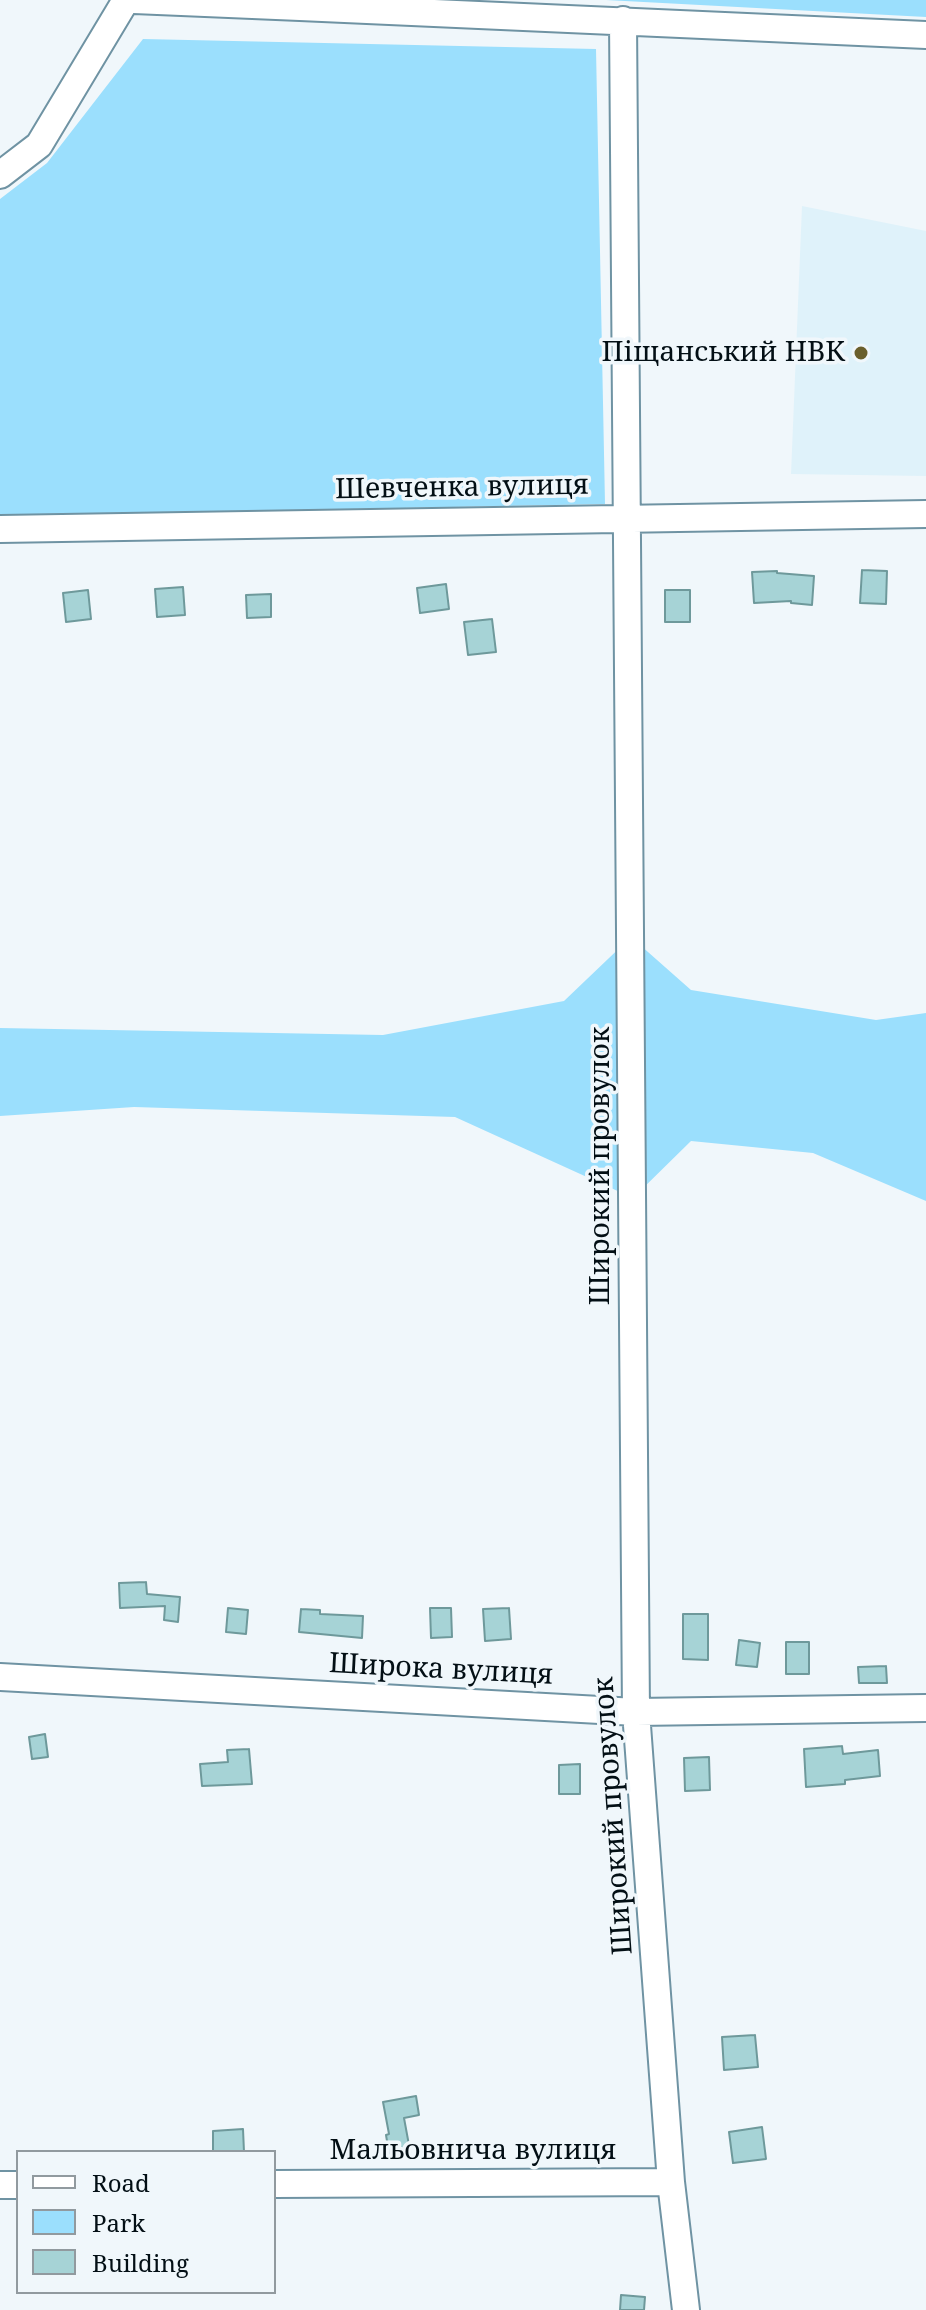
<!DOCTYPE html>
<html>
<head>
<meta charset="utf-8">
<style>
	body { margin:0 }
	#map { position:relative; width:926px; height:2310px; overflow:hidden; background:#f0f7fb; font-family:"Noto Serif",serif }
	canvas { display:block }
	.legend { position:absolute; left:16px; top:2150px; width:260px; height:144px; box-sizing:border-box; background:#f0f7fb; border:2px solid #919a9f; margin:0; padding:10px 14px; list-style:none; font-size:24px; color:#030f15 }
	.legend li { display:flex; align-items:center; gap:16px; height:40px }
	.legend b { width:40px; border:2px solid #919a9f }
</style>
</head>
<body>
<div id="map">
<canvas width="926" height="2310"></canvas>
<ul class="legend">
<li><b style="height:10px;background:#fff"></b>Road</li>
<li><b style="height:22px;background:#9bdffd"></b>Park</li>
<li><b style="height:22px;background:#a6d3d6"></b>Building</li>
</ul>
</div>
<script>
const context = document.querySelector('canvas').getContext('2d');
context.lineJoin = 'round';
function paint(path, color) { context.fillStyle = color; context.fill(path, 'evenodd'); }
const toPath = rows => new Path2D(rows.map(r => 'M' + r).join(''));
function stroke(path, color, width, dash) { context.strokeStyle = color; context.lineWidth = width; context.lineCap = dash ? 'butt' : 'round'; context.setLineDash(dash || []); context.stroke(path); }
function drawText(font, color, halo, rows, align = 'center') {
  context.font = font + ' "Noto Serif",serif'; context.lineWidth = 7; context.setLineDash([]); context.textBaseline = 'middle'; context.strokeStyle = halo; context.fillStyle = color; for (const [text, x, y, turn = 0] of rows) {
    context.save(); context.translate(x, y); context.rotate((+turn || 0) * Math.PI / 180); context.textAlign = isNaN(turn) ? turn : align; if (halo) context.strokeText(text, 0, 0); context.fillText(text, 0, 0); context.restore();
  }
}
paint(toPath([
	[802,206,926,231,926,476,791,474]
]), '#dff2fa');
paint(toPath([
	[606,0,926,0,926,17],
	[143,39,596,49,605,504,0,516,0,199,47,163],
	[631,937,691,990,876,1020,926,1013,926,1201,813,1153,691,1141,633,1198,455,1117,134,1107,0,1116,0,1028,383,1035,564,1001]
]), '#9bdffd');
const building = toPath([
	[862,570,887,571,886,604,860,603,862,570],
	[777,571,777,573,814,576,812,605,791,603,791,601,754,603,752,572,777,571],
	[446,584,449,609,420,613,417,588,446,584],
	[183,587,185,615,157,617,155,589,183,587],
	[88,590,91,619,66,622,63,593,88,590],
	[665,590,690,590,690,622,665,622,665,590],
	[271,594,271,617,247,618,246,595,271,594],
	[492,619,496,652,468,655,464,622,492,619],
	[146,1582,147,1594,180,1597,178,1622,164,1620,165,1606,120,1608,119,1583,146,1582],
	[228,1608,248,1610,246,1634,226,1632,228,1608],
	[430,1608,451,1608,452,1637,431,1638,430,1608],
	[509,1608,511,1639,485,1641,483,1609,509,1608],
	[301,1609,320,1610,320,1614,363,1616,362,1638,299,1632,301,1609],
	[683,1614,708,1614,708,1660,683,1659,683,1614],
	[739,1640,760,1643,757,1667,736,1665,739,1640],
	[786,1642,809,1642,809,1674,786,1674,786,1642],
	[886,1666,887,1683,859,1683,858,1667,886,1666],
	[45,1734,48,1757,32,1759,29,1737,45,1734],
	[842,1746,843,1754,878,1750,880,1776,845,1780,845,1784,806,1787,804,1749,842,1746],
	[249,1749,252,1784,202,1786,200,1764,228,1762,227,1750,249,1749],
	[709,1757,710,1790,685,1791,684,1758,709,1757],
	[580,1764,580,1794,559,1794,559,1765,580,1764],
	[755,2035,758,2067,724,2070,722,2037,755,2035],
	[416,2096,419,2115,404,2118,411,2156,390,2159,386,2135,389,2134,383,2102,416,2096],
	[762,2127,766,2159,733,2163,729,2132,762,2127],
	[243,2129,244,2152,213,2152,213,2131,243,2129],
	[621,2295,645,2297,644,2310,620,2310,621,2295]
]);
paint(building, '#a6d3d6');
stroke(building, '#6e999b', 2);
const minor = toPath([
	[134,0,300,7,314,0],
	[300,7,926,35],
	[623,20,636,1712,671,2182,686,2310],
	[0,175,39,145,126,0],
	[0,529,926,514],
	[0,1677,636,1712,926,1708],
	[274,2184,671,2182],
	[0,2185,18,2185]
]);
stroke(minor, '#6f93a3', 30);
stroke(minor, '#fff', 26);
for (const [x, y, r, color] of [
	[861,353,8,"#6a5f2c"]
]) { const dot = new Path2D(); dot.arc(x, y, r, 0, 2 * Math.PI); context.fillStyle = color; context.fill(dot); stroke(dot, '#f0f7fb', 3); }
drawText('28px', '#030f15', '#f0f7fb', [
	["Піщанський НВК",845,353]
], 'right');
drawText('28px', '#030f15', '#f0f7fb', [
	["Шевченка вулиця",462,488,-1],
	["Широкий провулок",601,1166,-90],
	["Широка вулиця",441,1670,3],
	["Широкий провулок",614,1816,-94],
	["Мальовнича вулиця",473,2151]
]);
</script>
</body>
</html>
